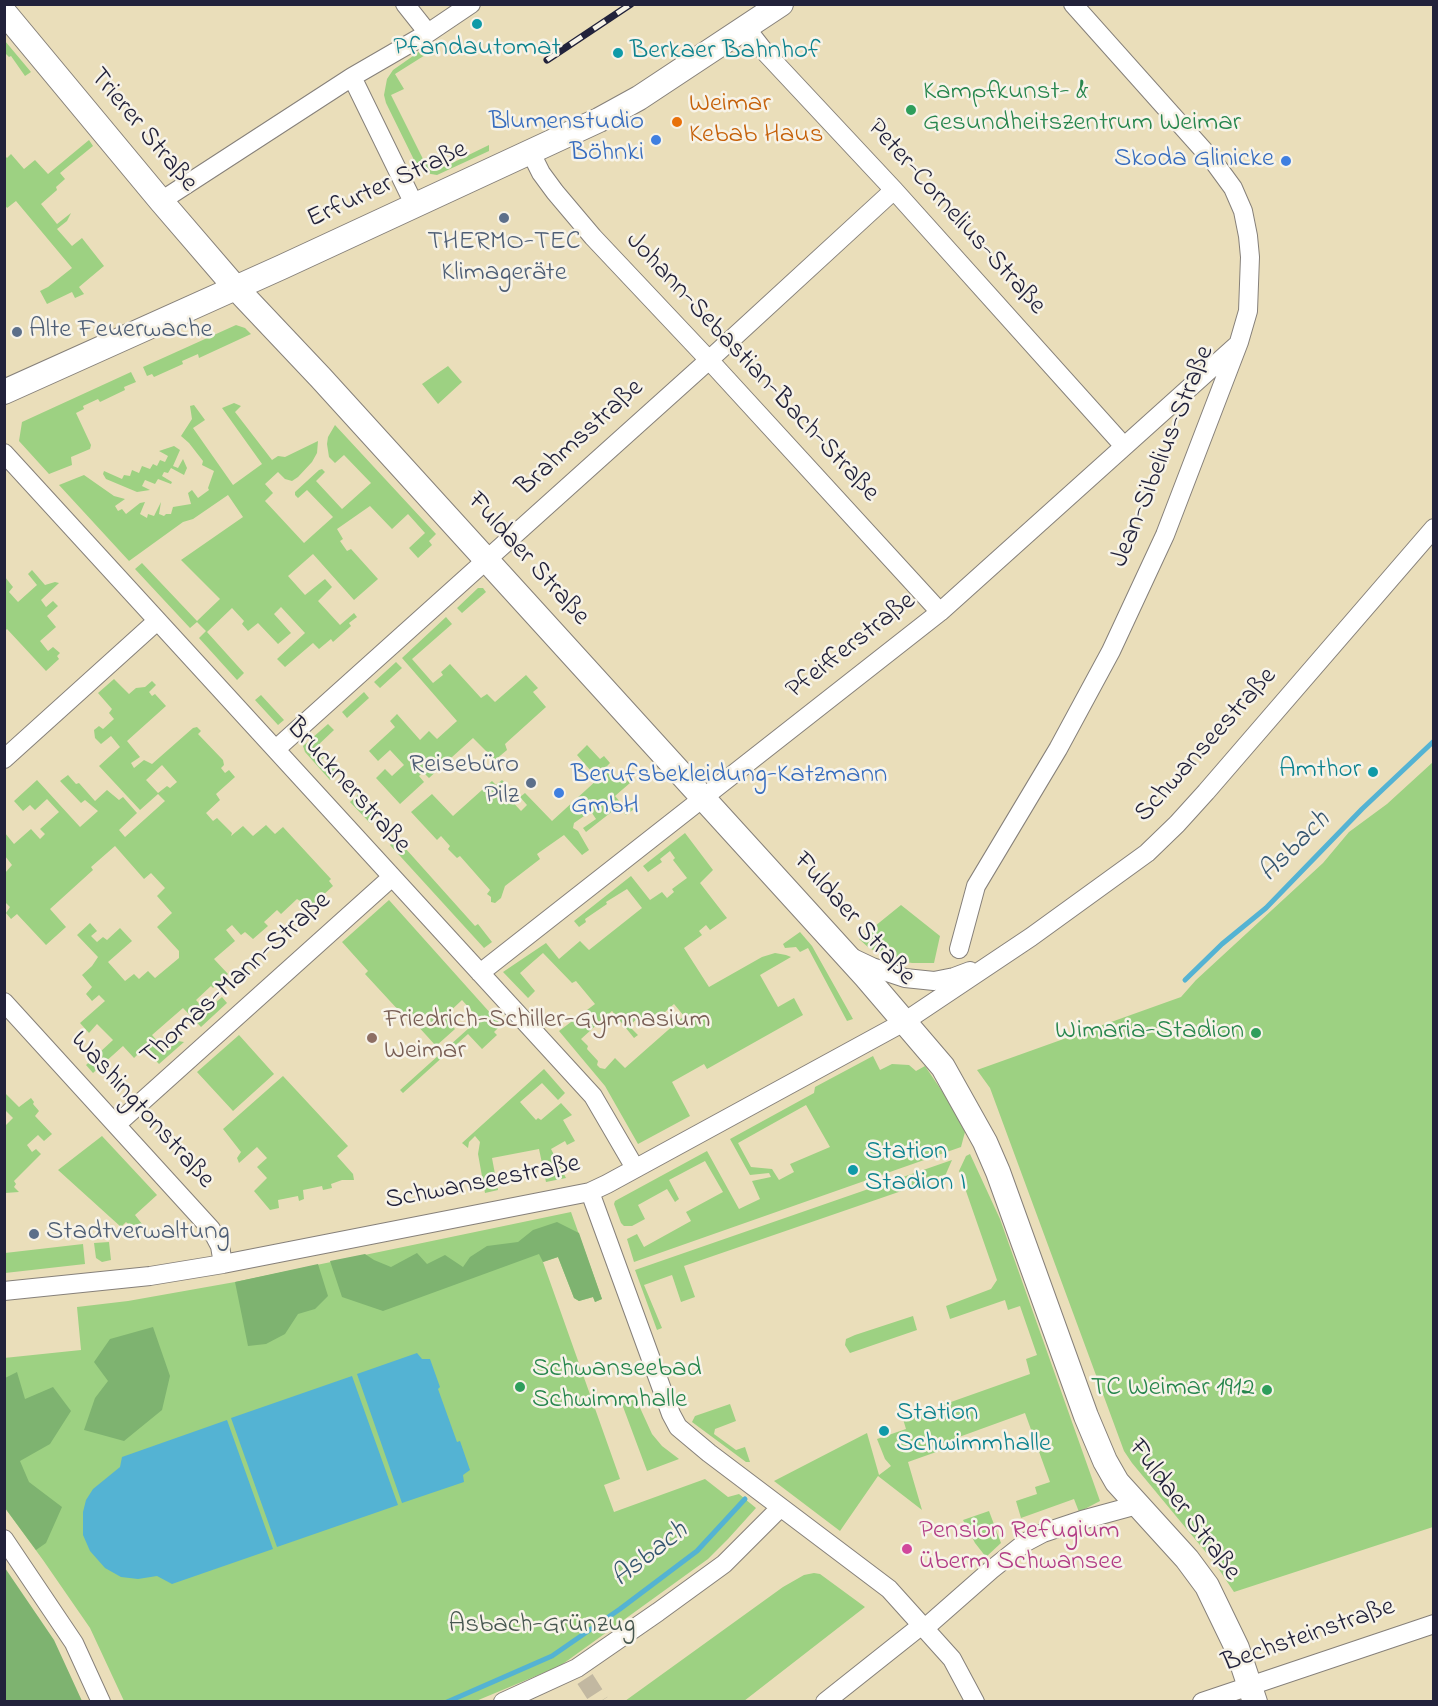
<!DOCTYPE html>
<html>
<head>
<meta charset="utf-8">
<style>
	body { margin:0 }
	#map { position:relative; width:1438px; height:1706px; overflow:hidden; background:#eadeba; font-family:"Indie Flower",sans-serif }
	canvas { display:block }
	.frame { position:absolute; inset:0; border:6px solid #22223b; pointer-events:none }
</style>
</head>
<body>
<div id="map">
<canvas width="1438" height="1706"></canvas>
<div class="frame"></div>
</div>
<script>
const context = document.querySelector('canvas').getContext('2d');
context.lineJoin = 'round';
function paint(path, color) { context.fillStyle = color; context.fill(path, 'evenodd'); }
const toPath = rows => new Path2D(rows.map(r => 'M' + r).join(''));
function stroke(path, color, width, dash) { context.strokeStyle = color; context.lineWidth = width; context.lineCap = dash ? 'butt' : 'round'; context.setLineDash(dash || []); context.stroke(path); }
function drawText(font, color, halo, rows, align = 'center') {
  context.font = font + ' "Indie Flower",sans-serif'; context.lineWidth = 5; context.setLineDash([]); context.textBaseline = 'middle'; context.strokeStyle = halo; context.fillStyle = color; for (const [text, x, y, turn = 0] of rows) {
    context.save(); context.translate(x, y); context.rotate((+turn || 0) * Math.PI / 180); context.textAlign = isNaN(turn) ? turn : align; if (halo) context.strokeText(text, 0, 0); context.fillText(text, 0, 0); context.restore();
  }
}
paint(toPath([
	[5,40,5,41,31,72,25,76,11,56,9,57,5,53],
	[423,49,424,51,428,49,430,52,395,74,404,89,391,95,424,161,438,155,444,167,489,145,489,151,437,175,425,173,418,168,386,103,384,95,387,79,393,70],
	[89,140,93,146,60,173,65,179,56,187,57,190,41,204,57,224,71,213,67,221,57,229,72,246,82,238,104,266,79,287,84,294,75,298,72,292,47,304,40,291,48,287,72,268,16,201,7,208,5,205,5,156,7,158,11,154,24,169,35,160,48,174],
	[236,325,245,328,251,334,199,358,198,354,182,361,183,364,154,377,152,374,147,376,143,367],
	[448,366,462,382,438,404,422,384],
	[131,372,136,382,124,387,125,390,100,402,98,399,83,406,84,409,76,413,91,445,90,449,71,457,72,465,49,474,19,441,22,422],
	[234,403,241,406,235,412,272,460,278,456,285,457,318,441,317,453,312,462,298,477,292,481,285,479,278,472,265,484,273,493,265,501,304,543,333,517,307,490,298,498,295,495,295,492,319,470,322,469,325,472,316,481,342,509,371,483,344,455,335,463,329,457,327,444,328,437,335,425,436,534,429,541,432,545,418,558,409,548,425,533,408,514,392,529,370,506,337,529,343,539,340,541,347,551,351,549,378,579,354,600,313,554,288,576,305,595,325,579,332,587,318,601,340,625,354,613,357,617,349,623,351,626,333,642,331,639,319,649,313,643,285,667,277,659,305,633,281,607,274,614,291,633,278,644,258,623,248,631,242,624,244,621,232,608,207,632,244,673,237,680,199,638,206,631,197,622,190,628,135,569,142,563,197,621,220,599,181,560,243,517,228,495,193,519,183,522,129,561,59,485,84,475,114,496,125,499,115,506,118,511,122,509,126,514,140,503,145,502,140,514,147,518,148,514,154,516,161,502,159,514,164,516,166,514,171,514,173,507,191,504,188,493,192,490,198,498,209,490,208,488,214,471,202,465,203,461,189,443,181,436,192,419,190,406,194,405,205,420,193,428,233,485,262,464,222,408],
	[174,446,180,450,173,466,178,468,183,459,187,468,184,475,171,468,168,473,164,472,162,476,172,482,171,484,158,479,155,484,145,480,142,486,150,490,137,492,106,479,103,474,104,471,122,479,124,475,130,476,132,470,139,473,142,466,150,469,153,464,157,466,160,460,165,462,168,456,159,451],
	[32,570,45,585,55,582,59,583,41,600,46,607,53,601,58,606,47,616,56,627,40,641,48,651,53,647,60,653,57,656,59,659,46,671,7,629,5,631,5,577,13,587,9,592,18,602,37,585,28,574],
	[478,588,483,588,486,592,462,613,457,608],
	[446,617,452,624,412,659,433,683,443,675,441,672,450,664,481,698,487,694,495,702,526,675,538,688,533,692,546,707,505,744,507,750,495,760,473,738,429,778,423,772,419,776,424,782,400,804,376,778,385,769,392,776,404,765,390,750,378,761,369,751,395,727,390,721,397,714,420,740,429,731,437,739,457,721,402,658],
	[396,662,402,668,380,688,374,682],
	[114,679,129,694,136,688,145,687,152,681,156,685,149,692,152,696,155,694,166,706,127,741,140,757,131,763,134,768,144,760,152,764,193,728,197,727,201,731,198,734,223,760,224,765,221,768,225,773,229,770,235,777,216,794,220,800,206,813,213,821,217,818,232,833,231,836,243,826,253,836,266,825,275,834,283,827,331,879,329,881,333,886,310,907,297,899,281,914,277,910,264,922,268,926,253,939,245,932,241,935,232,925,226,930,235,941,214,959,228,974,213,988,211,986,196,1000,206,1011,222,997,227,1003,201,1027,183,1008,152,1035,166,1051,178,1041,184,1042,159,1064,144,1048,134,1058,123,1046,93,1073,86,1065,113,1040,97,1024,89,1033,80,1023,105,1001,99,995,92,1001,86,994,92,987,82,975,92,966,98,957,77,935,90,923,97,931,91,936,97,942,103,937,107,940,120,928,132,941,108,962,125,981,134,974,139,979,148,971,155,978,179,958,179,951,157,927,172,913,157,896,165,888,151,873,144,879,115,846,91,867,93,870,50,909,66,927,46,945,17,914,11,919,6,913,10,907,5,902,5,873,12,865,5,856,5,833,14,844,31,829,40,839,45,834,40,829,59,812,47,799,35,810,30,805,23,811,14,801,37,780,80,827,98,811,85,800,81,803,60,781,68,775,76,784,79,783,95,801,107,790,119,800,123,797,137,813,119,830,125,837,165,801,158,794,140,810,99,766,120,747,111,736,101,744,95,738,94,730,99,726,103,729,114,719,109,713,112,709,98,693],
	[162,765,177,782,170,788,167,786,158,793,146,780],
	[364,692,369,698,347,718,342,712],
	[261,695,284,720,278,725,255,700],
	[328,724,334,730,315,748,324,757,321,760,328,768,332,765,338,772,330,780,305,752,303,746],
	[587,745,600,759,604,756,610,763,607,766,613,772,609,776,615,782,623,776,630,783,615,796,621,803,634,809,626,815,619,806,586,832,583,828,596,819,592,813,587,814,574,823,573,828,578,831,589,850,582,855,564,835,537,854,540,859,505,886,501,898,495,903,491,902,491,897,487,894,490,890,460,856,457,858,448,849,450,846,441,836,437,840,411,812,432,794,453,816,492,781,496,785,502,780,514,792,509,798,521,811,527,805,520,797,525,793,552,821,598,779,577,755],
	[1433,762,1433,1527,1234,1592,1214,1562,1132,1463,1124,1451,990,1088,977,1070,1181,997,1196,980,1323,863,1349,832,1387,804],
	[359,794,365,801,362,804,369,812,373,809,378,815,370,823,350,802],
	[685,833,713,870,700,883,727,918,710,930,706,925,699,931,702,935,684,948,709,987,762,957,775,953,786,955,791,957,760,975,778,1007,794,998,803,1015,707,1069,704,1064,672,1082,690,1116,638,1144,605,1086,559,1031,595,1004,576,981,572,983,543,953,520,973,535,991,528,998,503,972,546,943,559,959,580,941,589,950,642,908,627,889,606,902,607,904,585,919,586,922,579,927,574,921,631,876,650,900,662,892,667,898,674,892,672,889,687,878,673,860,675,858,670,851,660,859,662,862,648,872,643,866],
	[674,1004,684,1016,625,1068,615,1058,605,1069,600,1068,597,1065,598,1061,587,1049,588,1046,581,1039,612,1011,634,1038,638,1035,629,1026,640,1016,645,1021,650,1016,655,1021],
	[397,839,475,926,478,924,492,942,484,948,390,845],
	[389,900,501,1025,494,1032,497,1035,482,1049,468,1034,403,1093,400,1090,479,1019,462,1000,444,1017,455,1029,436,1046,416,1024,413,1026,365,974,368,971,342,942],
	[901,905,940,936,934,963,912,963,891,959,869,948,859,939],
	[800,932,812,946,853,1019,847,1021,808,948,800,952,796,947,785,948,783,944],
	[239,1035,274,1074,233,1111,197,1072],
	[873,1056,880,1070,892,1064,909,1065,916,1071,925,1066,948,1100,965,1132,961,1147,634,1262,627,1239,637,1234,644,1247,691,1221,686,1212,723,1192,705,1161,669,1180,679,1199,675,1202,667,1189,638,1205,645,1219,632,1226,624,1226,621,1223,614,1204,615,1201,707,1151,739,1209,760,1199,752,1181,771,1177,769,1173,750,1175,730,1139,814,1093,815,1087],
	[806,1105,830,1147,790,1164,794,1172,779,1180,772,1169,751,1167,738,1143],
	[544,1069,565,1093,558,1100,542,1083,520,1102,536,1120,538,1118,541,1120,561,1103,572,1115,563,1120,575,1141,567,1145,565,1141,551,1149,566,1178,546,1182,539,1149,492,1158,498,1190,485,1193,478,1154,480,1142,475,1136,469,1142,468,1148,462,1143],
	[283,1076,348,1146,337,1156,353,1174,354,1180,342,1180,331,1184,332,1188,323,1190,322,1186,303,1190,304,1199,299,1201,298,1196,278,1200,279,1208,270,1210,254,1191,267,1178,257,1167,267,1158,257,1147,239,1163,237,1158,241,1152,223,1129],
	[5,1093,19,1107,31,1098,34,1102,33,1104,39,1111,35,1116,52,1134,44,1141,38,1135,27,1145,32,1152,36,1149,41,1154,14,1181,16,1184,14,1187,19,1192,5,1193,5,1126,13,1118,5,1110],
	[102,1136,157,1195,135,1215,142,1224,134,1230,126,1222,121,1227,58,1170],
	[970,1154,1000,1219,1100,1501,1079,1512,1074,1499,1021,1518,1016,1501,1037,1494,1035,1487,1050,1482,1025,1413,937,1445,939,1451,908,1462,922,1510,878,1476,840,1531,774,1481,867,1433,879,1475,891,1466,885,1459,877,1439,906,1429,903,1419,1030,1374,1026,1359,1037,1355,1020,1306,1008,1310,1005,1300,950,1319,946,1306,991,1289,997,1280,959,1171,966,1156],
	[952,1160,945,1176,684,1266,695,1297,681,1302,672,1275,644,1285,662,1328,657,1330,635,1270],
	[571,1212,602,1299,595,1302,593,1297,579,1301,574,1298,558,1257,543,1262,620,1479,604,1485,614,1512,705,1479,728,1497,739,1494,756,1508,728,1539,708,1559,560,1666,476,1701,124,1701,90,1628,43,1560,5,1508,4,1358,81,1350,77,1307,128,1301,235,1282],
	[109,1242,111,1260,102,1262,96,1258,94,1243],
	[83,1244,85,1264,5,1273,5,1253],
	[913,1316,917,1330,850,1353,845,1345,846,1339,855,1335],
	[636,1399,652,1434,662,1446,679,1459,647,1471,622,1404],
	[730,1404,736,1421,715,1429,714,1434,736,1450,745,1447,750,1462,746,1462,692,1422,695,1416],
	[989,1511,1001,1543,986,1557,975,1543,963,1520],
	[814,1573,820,1574,865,1607,744,1701,625,1701,783,1587,804,1575]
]), '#9dd182');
paint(toPath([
	[557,1222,579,1233,602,1299,595,1302,593,1297,579,1301,574,1298,558,1257,543,1262,539,1254,383,1311,342,1297,330,1261,365,1254,374,1260,391,1267,417,1253,427,1264,445,1255,463,1267,470,1257,487,1246,518,1242,533,1230],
	[318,1264,328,1296,315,1309,298,1314,285,1334,266,1344,248,1346,235,1282],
	[153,1327,170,1376,162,1410,124,1441,84,1430,95,1398,108,1381,94,1362,110,1339],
	[17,1372,25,1399,53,1387,71,1411,50,1444,20,1461,29,1482,62,1507,46,1543,36,1550,5,1508,5,1378],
	[5,1568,54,1640,82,1701,5,1701]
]), '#7eb370');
paint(toPath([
	[417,1353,422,1359,430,1359,440,1387,438,1389,457,1442,460,1441,470,1470,463,1475,464,1482,402,1503,357,1374],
	[352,1376,398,1505,277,1547,231,1418],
	[227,1420,273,1549,172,1584,157,1576,138,1579,121,1577,105,1568,90,1551,83,1535,83,1512,86,1500,93,1489,120,1467,122,1457]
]), '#54b3d3');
stroke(toPath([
	[1185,980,1222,944,1266,908,1362,809,1434,741],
	[447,1702,552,1656,620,1609,697,1551,745,1499]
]), '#54b3d3', 5);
stroke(toPath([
	[585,1679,600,1702]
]), '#c2b8a1', 18, [18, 9]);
const minor = toPath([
	[405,4,428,33],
	[746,28,764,51,894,190,1123,445],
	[352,77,415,206],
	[531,153,541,173,555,192,593,237,709,360,940,612],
	[161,201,352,77,428,33,471,4],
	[4,453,593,1096,635,1168],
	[276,749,709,360,894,190],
	[4,759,157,621],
	[959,949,976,886,1058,749,1111,651,1165,535,1239,342,1248,311,1250,257,1248,236,1243,211,1233,188,1214,162,1073,4],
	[853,958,872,967,905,978,934,981,954,977,970,971],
	[480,973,940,612,1236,346],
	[4,1002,211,1229,220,1246,223,1264],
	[117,1124,392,877],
	[590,1192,671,1414,678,1427,709,1453,889,1589,952,1659,975,1702],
	[4,1291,150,1276,223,1264,590,1192,607,1184,904,1022,1031,937,1147,853,1177,824,1206,792,1434,528],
	[4,1539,74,1643,101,1702],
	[925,1628,991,1570,1026,1542,1043,1533,1082,1520,1137,1505],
	[503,1702,577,1668,658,1612,724,1564,780,1508],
	[825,1702,922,1625],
	[1202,1702,1434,1624]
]);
const tertiary = toPath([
	[4,12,161,201,235,287,321,378,704,799,866,977,943,1067,985,1142,998,1172,1086,1416,1105,1461,1117,1482,1187,1559,1207,1586,1237,1648,1255,1702],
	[4,392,282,267,599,120,639,98,781,4]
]);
stroke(minor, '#86807a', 20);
stroke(tertiary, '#86807a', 26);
stroke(minor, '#fff', 18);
stroke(tertiary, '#fff', 24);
const rail = toPath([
	[547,60,631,4]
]);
stroke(rail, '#22223b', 7);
stroke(rail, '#f7f3e8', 4.5, [14]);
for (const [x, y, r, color] of [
	[477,24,6,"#0f9aa8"],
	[618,53,6,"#0f9aa8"],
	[911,110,6,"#2e9e5b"],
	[677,122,6,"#e8710a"],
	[656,140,6,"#3f7fe0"],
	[1286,161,6,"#3f7fe0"],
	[504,218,6,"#5c6f8a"],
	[17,332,6,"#5c6f8a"],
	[1373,772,6,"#0f9aa8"],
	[531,783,6,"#5c6f8a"],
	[559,793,6,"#3f7fe0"],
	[1256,1033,6,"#2e9e5b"],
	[372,1038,6,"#8d6e63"],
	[853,1170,6,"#0f9aa8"],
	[34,1234,6,"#5c6f8a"],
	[520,1387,6,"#2e9e5b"],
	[1267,1390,6,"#2e9e5b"],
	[884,1431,6,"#0f9aa8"],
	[907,1549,6,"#d1479c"]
]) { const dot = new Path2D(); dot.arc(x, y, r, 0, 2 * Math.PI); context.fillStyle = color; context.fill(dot); stroke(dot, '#f7f3e8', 2); }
drawText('27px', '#0d838f', '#f7f3e8', [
	["Pfandautomat",477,50,"center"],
	["Berkaer Bahnhof",630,53],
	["Amthor",1361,772,"right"],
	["Station",865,1154],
	["Stadion I",865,1185],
	["Station",896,1415],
	["Schwimmhalle",896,1446]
], 'left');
drawText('27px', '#27864d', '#f7f3e8', [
	["Kampfkunst- &",923,94],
	["Gesundheitszentrum Weimar",923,125],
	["Wimaria-Stadion",1244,1033,"right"],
	["Schwanseebad",532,1371],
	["Schwimmhalle",532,1402],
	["TC Weimar 1912",1255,1390,"right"]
], 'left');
drawText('27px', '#c56008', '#f7f3e8', [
	["Weimar",689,106],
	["Kebab Haus",689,137]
], 'left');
drawText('27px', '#366cbe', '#f7f3e8', [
	["Blumenstudio",644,124],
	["Böhnki",644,155],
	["Skoda Glinicke",1274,161],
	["Berufsbekleidung-Katzmann",571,777,"left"],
	["GmbH",571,808,"left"]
], 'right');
drawText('27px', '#22223b', '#f7f3e8', [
	["Trierer Straße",142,131,50],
	["Erfurter Straße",388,186,-25],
	["Peter-Cornelius-Straße",955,218,48],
	["Johann-Sebastian-Bach-Straße",751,368,47],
	["Brahmsstraße",581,439,-42],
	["Jean-Sibelius-Straße",1164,457,-68],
	["Fuldaer Straße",527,560,48],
	["Pfeifferstraße",852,647,-38],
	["Schwanseestraße",1207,746,-48],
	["Brucknerstraße",347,787,48],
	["Fuldaer Straße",853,920,48],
	["Thomas-Mann-Straße",237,980,-42],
	["Washingtonstraße",141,1111,48],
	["Schwanseestraße",483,1184,-11],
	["Fuldaer Straße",1183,1511,53],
	["Bechsteinstraße",1309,1637,-19]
]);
drawText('27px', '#4e5e75', '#f7f3e8', [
	["THERMO-TEC",504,244,"center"],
	["Klimageräte",504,275,"center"],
	["Alte Feuerwache",29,332],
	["Reisebüro",519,767,"right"],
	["Pilz",519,798,"right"],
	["Stadtverwaltung",46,1234]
], 'left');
drawText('27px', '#785e54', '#f7f3e8', [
	["Friedrich-Schiller-Gymnasium",384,1022],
	["Weimar",384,1053]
], 'left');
drawText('27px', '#b23c85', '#f7f3e8', [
	["Pension Refugium",919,1533],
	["überm Schwansee",919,1564]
], 'left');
drawText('27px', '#475750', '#f7f3e8', [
	["Asbach-Grünzug",542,1627]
]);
drawText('italic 28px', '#345570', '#f7f3e8', [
	["Asbach",1296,848,-45],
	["Asbach",651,1556,-38]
]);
</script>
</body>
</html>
